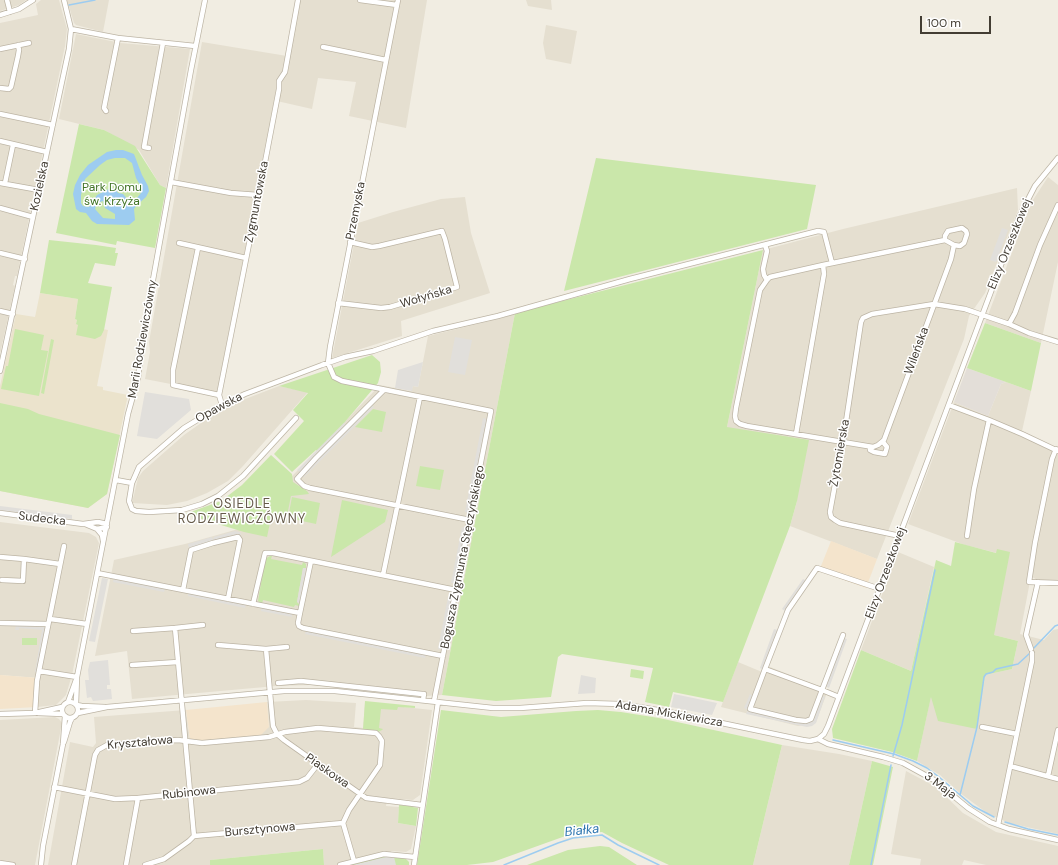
<!DOCTYPE html>
<html>
<head>
<meta charset="utf-8">
<style>
	body { margin:0 }
	#map { position:relative; width:1058px; height:865px; overflow:hidden; background:#f1ede2; font-family:"DM Sans",sans-serif }
	canvas { display:block }
	.scale { position:absolute; left:920px; top:16px; width:71px; height:18px; box-sizing:border-box; border:2px solid #433d33; border-top:0; padding-left:5px; font-size:12px; line-height:14px; white-space:nowrap; color:#433d33; -webkit-text-stroke:3px #fff; paint-order:stroke }
</style>
</head>
<body>
<div id="map">
<canvas width="1058" height="865"></canvas>
<div class="scale">100 m</div>
</div>
<script>
const context = document.querySelector('canvas').getContext('2d');
context.lineJoin = 'round';
function paint(path, color) { context.fillStyle = color; context.fill(path, 'evenodd'); }
const toPath = rows => new Path2D(rows.map(r => 'M' + r).join(''));
function stroke(path, color, width, dash) { context.strokeStyle = color; context.lineWidth = width; context.lineCap = dash ? 'butt' : 'round'; context.setLineDash(dash || []); context.stroke(path); }
function drawText(font, color, halo, rows, align = 'center') {
  context.font = font + ' "DM Sans",sans-serif'; context.lineWidth = 3; context.setLineDash([]); context.textBaseline = 'middle'; context.strokeStyle = halo; context.fillStyle = color; for (const [text, x, y, turn = 0] of rows) {
    context.save(); context.translate(x, y); context.rotate((+turn || 0) * Math.PI / 180); context.textAlign = isNaN(turn) ? turn : align; if (halo) context.strokeText(text, 0, 0); context.fillText(text, 0, 0); context.restore();
  }
}
paint(toPath([
	[0,0,26,0,19,5,0,11],
	[41,0,59,0,67,29,65,46,17,276,15,276,13,285,15,286,0,354,0,23,38,15,36,4],
	[67,0,109,0,103,32,76,25,74,23],
	[296,0,427,0,406,128,349,116,356,82,318,78,312,109,277,101,277,85,217,393,145,379,150,352,149,342,202,42,287,56],
	[526,0,551,0,552,10,528,6],
	[546,25,577,31,571,64,546,59,543,43],
	[76,34,121,43,190,49,166,188,160,185,139,150,104,130,59,119],
	[1048,177,1058,185,1058,262,1041,343,985,323,1031,203],
	[1017,188,1018,210,985,293,969,316,964,339,877,559,790,526,797,501,727,427,763,250,843,229],
	[465,197,471,233,490,293,401,321,402,336,332,358,358,223,393,212,441,199],
	[515,313,442,695,426,696,311,685,276,686,132,699,127,651,95,656,114,560,185,544,242,528,380,385,411,391,413,386,418,387,428,336,502,318],
	[1006,382,1031,391,1022,431,1058,449,1058,580,1037,580,1031,576,1020,634,1044,640,1053,630,1058,629,1058,834,1009,823,987,813,960,793,940,775,917,761,931,696,977,729,985,675,1012,669,1018,641,994,635,997,553,965,545,908,524,954,402,988,416,1001,384],
	[279,386,308,392,243,466,228,481,207,493,187,501,167,505,132,503,138,478,143,471,184,435,211,416,223,410,222,408],
	[0,522,89,533,96,537,99,543,72,675,66,695,56,705,37,707,39,678,0,675],
	[898,552,934,567,911,671,861,650],
	[738,662,762,672,765,665,828,690,816,722,814,724,798,726,721,707],
	[306,700,356,703,354,727,363,728,365,703,432,710,420,795,413,800,387,798,386,806,399,807,398,823,416,826,411,849,406,852,391,851,390,856,353,865,324,865,323,849,210,860,210,865,48,865,70,742,93,747,96,743,94,717,186,710,190,740,269,727,267,702],
	[55,717,59,719,62,723,35,865,0,865,0,720],
	[782,745,839,754,872,761,849,865,753,865],
	[906,771,936,787,963,813,996,832,1058,846,1058,865,986,865,964,860,962,865,920,865,921,859,891,854]
]), '#e5dfd0');
paint(toPath([
	[831,541,877,559,866,588,819,571],
	[0,675,39,678,37,707,0,709],
	[267,702,269,727,261,735,207,740,190,740,186,710]
]), '#f4e4cc');
paint(toPath([
	[967,368,1006,382,1001,384,988,416,954,402]
]), '#e3ded8');
paint(toPath([
	[40,293,78,299,75,319,77,320,76,324,108,330,97,386,103,387,103,390,128,395,107,494,88,508,0,491,0,386,16,314,35,317]
]), '#ebe3cc');
paint(toPath([
	[79,124,104,130,135,146,160,185,166,188,155,248,117,241,116,245,56,233],
	[596,158,816,185,807,229,564,291],
	[49,240,96,245,116,248,115,253,118,253,115,266,95,263,88,283,112,287,104,330,101,336,95,339,76,335,78,325,76,324,77,320,75,319,78,299,40,293],
	[763,250,727,427,809,440,797,501,790,526,723,702,673,692,669,707,645,702,653,668,562,654,558,657,551,697,496,701,442,695,515,313],
	[985,323,1041,343,1031,391,967,368],
	[15,329,44,335,41,350,48,351,39,396,1,389,6,366,8,366],
	[51,339,54,340,44,394,41,393],
	[372,355,380,362,381,372,378,383,344,423,317,451,316,450,292,472,274,454,304,421,293,410,308,393,279,386],
	[0,403,28,409,39,414,120,435,107,494,88,508,0,491],
	[373,409,386,412,382,432,355,427],
	[271,455,292,474,293,482,307,491,309,494,291,496,286,521,271,518,267,537,244,532,185,514,221,501,242,485],
	[420,466,444,470,440,490,416,486],
	[292,497,320,503,316,524,288,518],
	[342,500,388,510,385,522,331,557],
	[955,542,996,553,997,549,1010,552,994,635,1018,641,1012,669,985,675,977,729,938,721,931,697,917,761,892,752,833,738,832,729,861,650,911,671,936,560,951,566],
	[270,556,272,556,271,559,302,565,303,562,306,564,306,568,303,568,297,602,299,604,299,606,295,605,294,607,263,600,262,604,258,601,265,559],
	[22,638,37,638,37,645,22,645],
	[631,669,644,671,643,679,630,677],
	[365,701,415,706,415,708,398,707,397,710,381,709,379,728,383,729,382,730,378,732,363,730],
	[441,710,501,717,576,711,598,710,621,712,659,718,782,745,753,865,669,865,622,843,602,832,571,834,493,862,467,865,417,865],
	[872,761,893,767,873,865,849,865],
	[399,805,413,806,413,807,418,808,416,826,398,823],
	[600,846,609,847,637,865,527,865,568,850],
	[323,849,324,865,210,865,210,860],
	[388,856,405,858,409,862,409,865,346,865]
]), '#cae7aa');
paint(toPath([
	[1002,228,1008,230,996,262,990,260],
	[455,337,472,340,465,375,448,372],
	[423,362,418,387,413,386,412,391,395,388,398,370],
	[145,392,189,399,191,410,157,439,137,436],
	[371,405,374,407,304,477,302,475],
	[483,418,487,419,468,513,465,512],
	[344,423,346,425,300,472,297,470],
	[0,506,72,515,72,519,0,510],
	[462,527,465,528,455,583,451,583],
	[235,531,241,533,240,536,235,535,189,548,188,544,212,537,213,540,214,537],
	[303,568,306,568,300,603,297,602],
	[102,578,108,579,95,642,89,641],
	[114,578,165,589,164,592,113,582],
	[803,579,807,581,785,611,782,609],
	[188,593,246,605,245,608,188,596],
	[448,597,452,598,442,650,438,649],
	[261,608,292,614,292,617,261,611],
	[16,625,46,626,38,673,35,672,42,630,19,628,19,630,15,630],
	[774,629,778,630,763,670,760,668],
	[306,631,426,655,425,658,305,634],
	[844,638,847,639,829,688,825,686],
	[108,660,110,685,107,685,107,689,111,689,112,699,93,701,91,697,87,698,85,680,89,680,88,670,90,662],
	[581,675,596,678,595,693,578,694],
	[674,694,717,703,712,715,671,707],
	[750,694,753,696,748,710,807,723,813,721,822,695,825,697,816,723,812,726,807,727,746,714,748,710,744,708],
	[390,856,394,857,396,865,353,865]
]), '#e1dfdb');
paint(toPath([
	[116,150,123,150,134,154,142,175,148,186,149,191,146,197,137,205,134,209,135,220,129,225,97,224,92,221,86,213,80,212,76,209,73,194,75,185,80,175,88,165,107,152],
	[115,158,125,158,132,163,136,178,141,187,141,193,137,198,130,202,123,194,118,193,116,190,111,188,97,195,89,207,83,206,81,203,81,195,85,179,100,165,107,160],
	[103,201,105,208,115,214,115,219,103,218,95,209,97,203]
]), '#9dccf0');
stroke(toPath([
	[69,5,95,0],
	[1032,650,1055,626,1058,625],
	[833,740,894,754,913,761,927,768,939,777,973,806,994,817],
	[893,756,902,725,935,570],
	[960,795,977,727,984,677,986,674,993,672,996,669,1018,664,1030,653],
	[1005,822,1028,829,1058,835],
	[504,865,558,843,573,838,602,835,618,845,659,865],
	[871,865,891,765]
]), '#9dccf0', 1.5);
const minor = toPath([
	[7,0,10,12],
	[360,0,397,5],
	[398,0,330,347,328,363,334,377,342,381,491,411,434,701],
	[0,15,19,9,33,0],
	[71,29,118,38,195,46],
	[323,47,386,60],
	[0,49,29,43],
	[0,88,9,89,11,87,18,56,19,50,18,45],
	[106,111,104,108,118,38],
	[0,114,53,125],
	[0,141,47,152],
	[149,148,144,147,163,43],
	[171,182,231,193,258,195],
	[0,183,39,190],
	[5,183,13,145],
	[0,208,33,217],
	[945,240,954,245],
	[179,243,246,258],
	[765,245,767,251,763,269,764,275,767,280,760,290,736,408,735,416,736,421,740,424,747,426,873,447,878,445,884,440,951,259,954,245,960,246,964,243,967,234,966,231,962,228,948,231,945,236,945,240],
	[198,248,173,370,173,385,219,395],
	[0,253,25,259],
	[767,280,770,277,823,265,945,240],
	[338,303,381,308,390,307,457,287,445,239,442,231,379,246,372,247,350,242],
	[0,311,13,314],
	[1009,324,1029,333,1058,342],
	[0,371,69,49,71,29,64,0],
	[384,390,316,458,297,479,304,486,310,488,470,520],
	[222,405,219,395,257,204,279,89,279,81,285,72,298,0],
	[949,405,989,420,974,489,967,536],
	[296,418,243,476,218,496,202,504,182,510,149,512,136,511,132,509,129,501,132,483,139,467,184,428,222,405,245,394,322,365,345,357,373,351,433,331,498,316,630,279,818,231,824,232,832,263],
	[989,420,1022,434,1058,451],
	[796,434,824,274,823,265],
	[870,447,870,450,874,452,885,454,887,447,883,442],
	[1056,449,1052,459,1035,543,1029,582,1058,583],
	[116,480,132,483],
	[0,513,83,524,98,522,107,524],
	[85,524,97,529,107,527],
	[97,529,102,535,103,541],
	[900,536,840,523,835,520,831,517,830,512,844,435,861,322,863,318,872,314,934,304,965,309,1009,324,1015,313,1040,245,1058,205],
	[0,557,24,559,60,564],
	[97,573,300,613,298,623,299,626,303,628,443,656],
	[383,575,420,397],
	[2,580,23,581,24,559],
	[183,590,191,550,213,543,238,537,240,540,228,599],
	[253,604,265,553,273,553,456,590],
	[300,613,311,561],
	[50,619,87,624],
	[0,623,48,624],
	[175,628,203,625],
	[133,631,175,628,194,836],
	[218,645,266,649,273,726,277,734,284,740,366,798,422,805],
	[266,649,287,647],
	[1031,649,1026,635,1038,582],
	[132,665,178,662],
	[765,669,788,610,817,568,880,589],
	[39,671,77,677],
	[278,683,301,681,422,694,424,694,423,700],
	[839,697,822,690,765,669,750,709,796,720,806,721,811,719,822,690,843,635],
	'62 710a8 8 0 1 1 16 0a8 8 0 1 1-16 0Z',
	[68,702,77,677,128,414,138,378,143,335,191,70,205,0],
	[76,704,77,677],
	[77,705,82,706,105,707],
	[35,713,37,681,64,546],
	[38,713,63,714],
	[78,713,107,707,284,691,335,691,493,708,520,708,587,703,620,704,664,711,803,740,810,741,818,739,824,734,828,726,1019,217,1035,186,1058,158],
	[0,714,35,713,62,707],
	[982,727,1017,734],
	[818,739,828,744,883,757,903,763,934,780,968,808,990,822,1009,829,1058,840],
	[64,742,70,722,72,718],
	[1010,766,1058,779],
	[1048,776,1058,730],
	[54,787,115,799,138,798,299,782,307,778,318,764],
	[343,823,354,861],
	[998,825,1032,661,1032,653],
	[0,863,13,865],
	[41,865,43,846,63,744,65,716],
	[74,865,95,755,98,750,107,745,178,740,202,743,269,737,285,732,318,728,376,733,379,736,382,741,380,765,349,810,343,823],
	[126,865,138,798],
	[145,865,164,859,189,841,194,836,343,823],
	[340,865,384,854,415,857],
	[414,865,438,702]
]);
stroke(minor, '#bdb5a5', 6);
stroke(minor, '#fff', 4.5);
drawText('12px', '#433d33', '#fff', [
	["Kozielska",40,186,-78],
	["Zygmuntowska",257,202,-79],
	["Przemyska",356,211,-79],
	["Elizy Orzeszkowej",1010,244,-68],
	["Wołyńska",426,297,-17],
	["Marii Rodziewiczówny",143,339,-80],
	["Wileńska",917,351,-70],
	["Opawska",219,408,-28],
	["Żytomierska",840,453,-80],
	["Sudecka",42,519,7],
	["Bogusza Zygmunta Stęczyńskiego",463,557,-79],
	["Elizy Orzeszkowej",886,573,-70],
	["Adama Mickiewicza",669,714,10],
	["Kryształowa",140,743,-5],
	["Piaskowa",327,771,35],
	["3 Maja",940,786,37],
	["Rubinowa",189,793,-6],
	["Bursztynowa",260,830,-5]
]);
drawText('12px', '#427427', '#fff', [
	["Park Domu",112,188],
	["św. Krzyża",112,202]
]);
context.letterSpacing = '1px';
drawText('13px', '#665b4a', '#fff', [
	["OSIEDLE",242,505],
	["RODZIEWICZÓWNY",242,520]
]);
context.letterSpacing = '0px';
drawText('italic 13px', '#2c74ae', '#fff', [
	["Białka",582,831,-6]
]);
</script>
</body>
</html>
